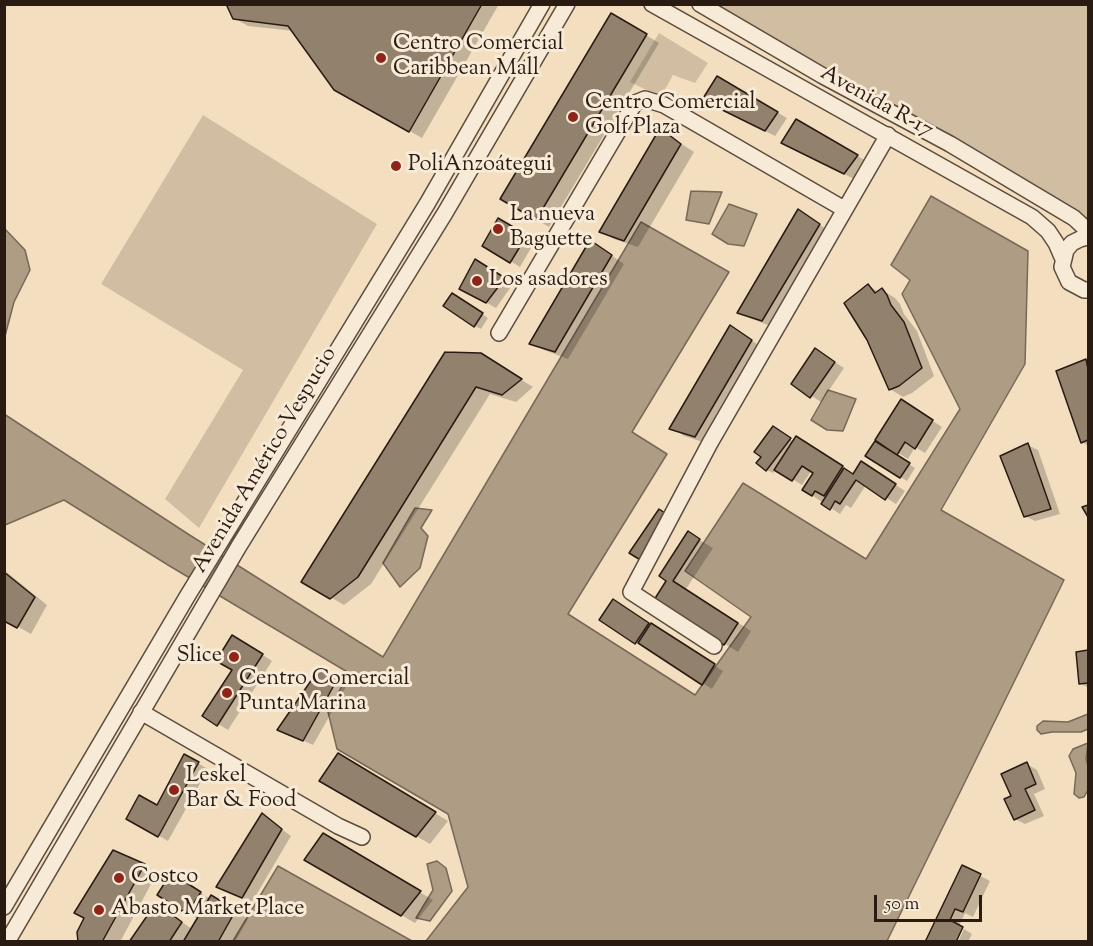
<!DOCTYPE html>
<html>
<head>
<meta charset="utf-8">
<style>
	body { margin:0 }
	#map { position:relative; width:1093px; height:946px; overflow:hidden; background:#f3dfc0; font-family:"Sorts Mill Goudy",serif }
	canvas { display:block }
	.frame { position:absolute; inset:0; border:6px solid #291b12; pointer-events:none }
	.scale { position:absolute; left:874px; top:895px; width:108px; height:27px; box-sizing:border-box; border:3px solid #291b12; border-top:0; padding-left:8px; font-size:18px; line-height:21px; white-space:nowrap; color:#291b12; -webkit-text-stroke:4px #f7ead6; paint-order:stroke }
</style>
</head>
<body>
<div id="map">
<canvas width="1093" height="946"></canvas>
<div class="frame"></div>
<div class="scale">50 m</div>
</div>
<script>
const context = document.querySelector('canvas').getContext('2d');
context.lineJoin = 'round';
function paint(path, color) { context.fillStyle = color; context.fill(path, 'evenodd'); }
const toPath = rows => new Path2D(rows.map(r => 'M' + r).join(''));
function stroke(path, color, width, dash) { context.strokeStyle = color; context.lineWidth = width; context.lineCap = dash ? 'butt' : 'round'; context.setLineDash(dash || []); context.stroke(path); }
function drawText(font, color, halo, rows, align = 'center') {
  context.font = font + ' "Sorts Mill Goudy",serif'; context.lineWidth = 6; context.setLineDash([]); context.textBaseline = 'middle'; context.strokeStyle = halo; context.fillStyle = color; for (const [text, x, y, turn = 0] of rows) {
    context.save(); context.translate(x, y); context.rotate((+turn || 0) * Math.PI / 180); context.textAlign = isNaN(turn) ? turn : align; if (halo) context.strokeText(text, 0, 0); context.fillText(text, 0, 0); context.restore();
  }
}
paint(toPath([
	[700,5,1088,5,1088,223],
	[659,33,708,63,695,83,673,75,661,97,630,82],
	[203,115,377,224,199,528,165,499,243,370,101,284]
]), '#d1bea2');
const water = toPath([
	[691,191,722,192,709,224,686,220,691,191],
	[931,196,1028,251,1025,364,941,510,1064,580,887,941,426,941,468,887,448,814,337,749,328,712,349,673,168,565,64,500,5,525,4,414,188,534,383,657,641,222,729,272,632,432,667,454,568,614,695,695,751,617,685,571,743,483,866,559,960,409,902,294,910,280,891,265,931,196],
	[729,204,757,214,744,246,728,244,712,234,729,204],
	[5,229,25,250,30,270,14,302,5,336,5,229],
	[828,390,856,399,843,431,827,430,811,420,828,390],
	[415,508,432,510,421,528,428,536,420,568,400,587,383,563,415,508],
	[1088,714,1088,729,1081,732,1052,732,1041,734,1037,730,1037,726,1043,721,1068,722,1088,714],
	[1088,743,1086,759,1088,766,1088,790,1084,797,1079,798,1074,794,1076,773,1069,756,1073,749,1088,743],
	[437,861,446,868,452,891,430,921,416,918,433,890,427,864,437,861],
	[278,866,412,941,233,941,278,866]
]);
paint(water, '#ae9c85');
stroke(water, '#796857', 1.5);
paint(toPath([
	[227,4,499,4,422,138,335,89,294,31,248,26,234,18],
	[612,15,659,43,549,227,502,199],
	[717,78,787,118,775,136,714,105],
	[797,121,866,161,854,179,793,148],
	[660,130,694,152,638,247,614,239,601,232],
	[811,219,832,233,776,328,752,319,739,312],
	[499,220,535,241,520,267,484,245],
	[604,250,624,264,568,359,544,350,531,343],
	[475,261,513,284,496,308,461,288],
	[868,286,879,292,882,290,895,298,900,304,904,314,917,331,934,376,912,393,903,397,890,389],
	[458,298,488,318,481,329,475,326],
	[744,335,764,349,709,444,684,436,672,428],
	[825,356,844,368,821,402,793,384],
	[1086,361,1088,363,1088,446,1082,442],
	[494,363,533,387,516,402,490,394,371,584,344,605,303,581],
	[911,407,942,427,925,453,915,447,908,459,877,440],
	[780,431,794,442,805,444,854,475,871,469,905,491,896,504,866,485,851,508,846,505,840,514,804,490,815,473,812,470,802,485,776,469,773,473,767,470],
	[875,443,915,468,907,481,867,456],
	[1028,445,1038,450,1060,514,1035,521,1025,516],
	[688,533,713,548,686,589,751,631,738,652,725,644,669,580],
	[4,570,47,605,31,634,4,619],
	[623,607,723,671,712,689,601,620],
	[243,642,272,661,228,730,205,716,234,670],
	[1088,652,1088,687,1087,687,1081,684,1077,653],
	[337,679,347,685,313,745,279,730],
	[339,755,448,821,430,844,321,781],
	[185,756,208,769,168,841,128,818,157,807],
	[1027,764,1037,770,1045,789,1034,794,1044,816,1025,824,1015,819,1013,796],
	[262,815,291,836,252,902,218,887],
	[323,835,433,900,415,923,306,860],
	[144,865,157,873,120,942,81,942],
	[963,867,990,881,973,917,965,913,959,926,926,942],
	[181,880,210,899,211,897,248,919,235,942,131,942,166,911,192,929,198,919,159,894],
	[964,929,972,934,968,942,958,942]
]), '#0003');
const building = toPath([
	[226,4,482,4,409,132,334,90,288,26,233,19,226,4],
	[611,13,647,34,536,220,500,199,611,13],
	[717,76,778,112,765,131,702,100,717,76],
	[796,119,858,155,844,174,781,143,796,119],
	[660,128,681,144,624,241,599,232,660,128],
	[798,209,820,224,762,321,737,313,798,209],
	[498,218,527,235,510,263,482,246,498,218],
	[590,240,612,255,555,352,529,344,590,240],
	[475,259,505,278,486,303,459,289,475,259],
	[868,284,875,293,882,288,887,295,891,305,904,322,922,368,899,386,889,390,867,340,844,303,868,284],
	[452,293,483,313,474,327,443,306,452,293],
	[730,325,752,340,695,437,669,429,730,325],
	[815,348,835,362,810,398,791,384,815,348],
	[445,352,481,353,522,379,502,395,476,387,358,577,330,599,301,582,445,352],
	[1086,359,1088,369,1088,440,1081,443,1056,371,1086,359],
	[901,399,933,420,915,449,905,442,897,455,875,440,901,399],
	[773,426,791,438,766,471,756,463,761,457,754,452,773,426],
	[796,436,843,466,824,496,815,491,812,496,802,490,813,473,802,466,792,481,774,470,796,436],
	[875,441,910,463,900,478,865,456,875,441],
	[1028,443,1051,509,1024,517,1000,456,1028,443],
	[861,461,896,484,885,500,856,480,840,504,835,501,830,510,821,504,844,468,853,474,861,461],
	[1088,505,1088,517,1082,507,1088,505],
	[659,509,671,517,642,561,629,553,659,509],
	[688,531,700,539,673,581,738,623,724,645,654,600,666,581,659,576,688,531],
	[4,572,35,597,17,628,4,621,4,572],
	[613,599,649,623,635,644,599,620,613,599],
	[651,623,715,664,702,685,638,643,651,623],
	[232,635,263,654,217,726,202,716,232,670,216,661,232,635],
	[1088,650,1088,683,1079,684,1076,652,1088,650],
	[319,669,338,678,303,741,277,730,319,669],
	[338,753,436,812,416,837,319,781,338,753],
	[184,754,199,762,158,837,126,819,139,795,157,805,184,754],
	[1027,762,1036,784,1025,789,1035,810,1014,820,1004,799,1011,796,1001,774,1027,762],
	[262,813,282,829,242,898,216,887,262,813],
	[323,833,421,891,401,916,304,860,323,833],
	[113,850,145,864,102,942,78,942,77,932,84,918,74,913,113,850],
	[962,865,981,874,963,912,955,909,950,920,963,927,956,942,925,942,962,865],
	[171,873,201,892,187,914,157,895,171,873],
	[211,895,236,910,218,942,183,942,211,895],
	[156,903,182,922,169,942,129,942,156,903]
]);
paint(building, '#92816c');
stroke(building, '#291b12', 1.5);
const minor = toPath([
	[652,4,1032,217,1048,231,1056,243,1063,259],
	[700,4,823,76,950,144,1074,218,1088,231],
	[1088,237,1080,239,1072,243,1066,250,1062,267,1069,282,1084,290,1088,290],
	[499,333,630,111,635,103,645,99,664,105,844,209],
	[714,646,631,592,710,443,888,135],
	[141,712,338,826,362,837],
	[4,907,188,595,427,204,542,4],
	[7,942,239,546,445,213,567,4]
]);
stroke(minor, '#5c4c3e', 18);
stroke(minor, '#f7ead6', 15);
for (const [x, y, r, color] of [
	[381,58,6,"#8f2418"],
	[573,117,6,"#8f2418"],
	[396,166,6,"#8f2418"],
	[498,229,6,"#8f2418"],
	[477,281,6,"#8f2418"],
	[234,657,6,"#8f2418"],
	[227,693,6,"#8f2418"],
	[174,790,6,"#8f2418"],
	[119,878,6,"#8f2418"],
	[99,910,6,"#8f2418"]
]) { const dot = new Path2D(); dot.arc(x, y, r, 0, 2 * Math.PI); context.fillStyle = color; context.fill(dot); stroke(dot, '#f7ead6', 2); }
drawText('22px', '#291b12', '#f7ead6', [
	["Centro Comercial",393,45],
	["Caribbean Mall",393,70],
	["Centro Comercial",585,104],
	["Golf Plaza",585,129],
	["PoliAnzoátegui",408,166],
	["La nueva",510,216],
	["Baguette",510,241],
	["Los asadores",489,281],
	["Slice",222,657,"right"],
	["Centro Comercial",239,680],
	["Punta Marina",239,705],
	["Leskel",186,777],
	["Bar & Food",186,802],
	["Costco",131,878],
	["Abasto Market Place",111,910]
], 'left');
drawText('22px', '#291b12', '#f7ead6', [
	["Avenida R-17",876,103,29],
	["Avenida Américo Vespucio",266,461,-59]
]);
</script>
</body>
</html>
